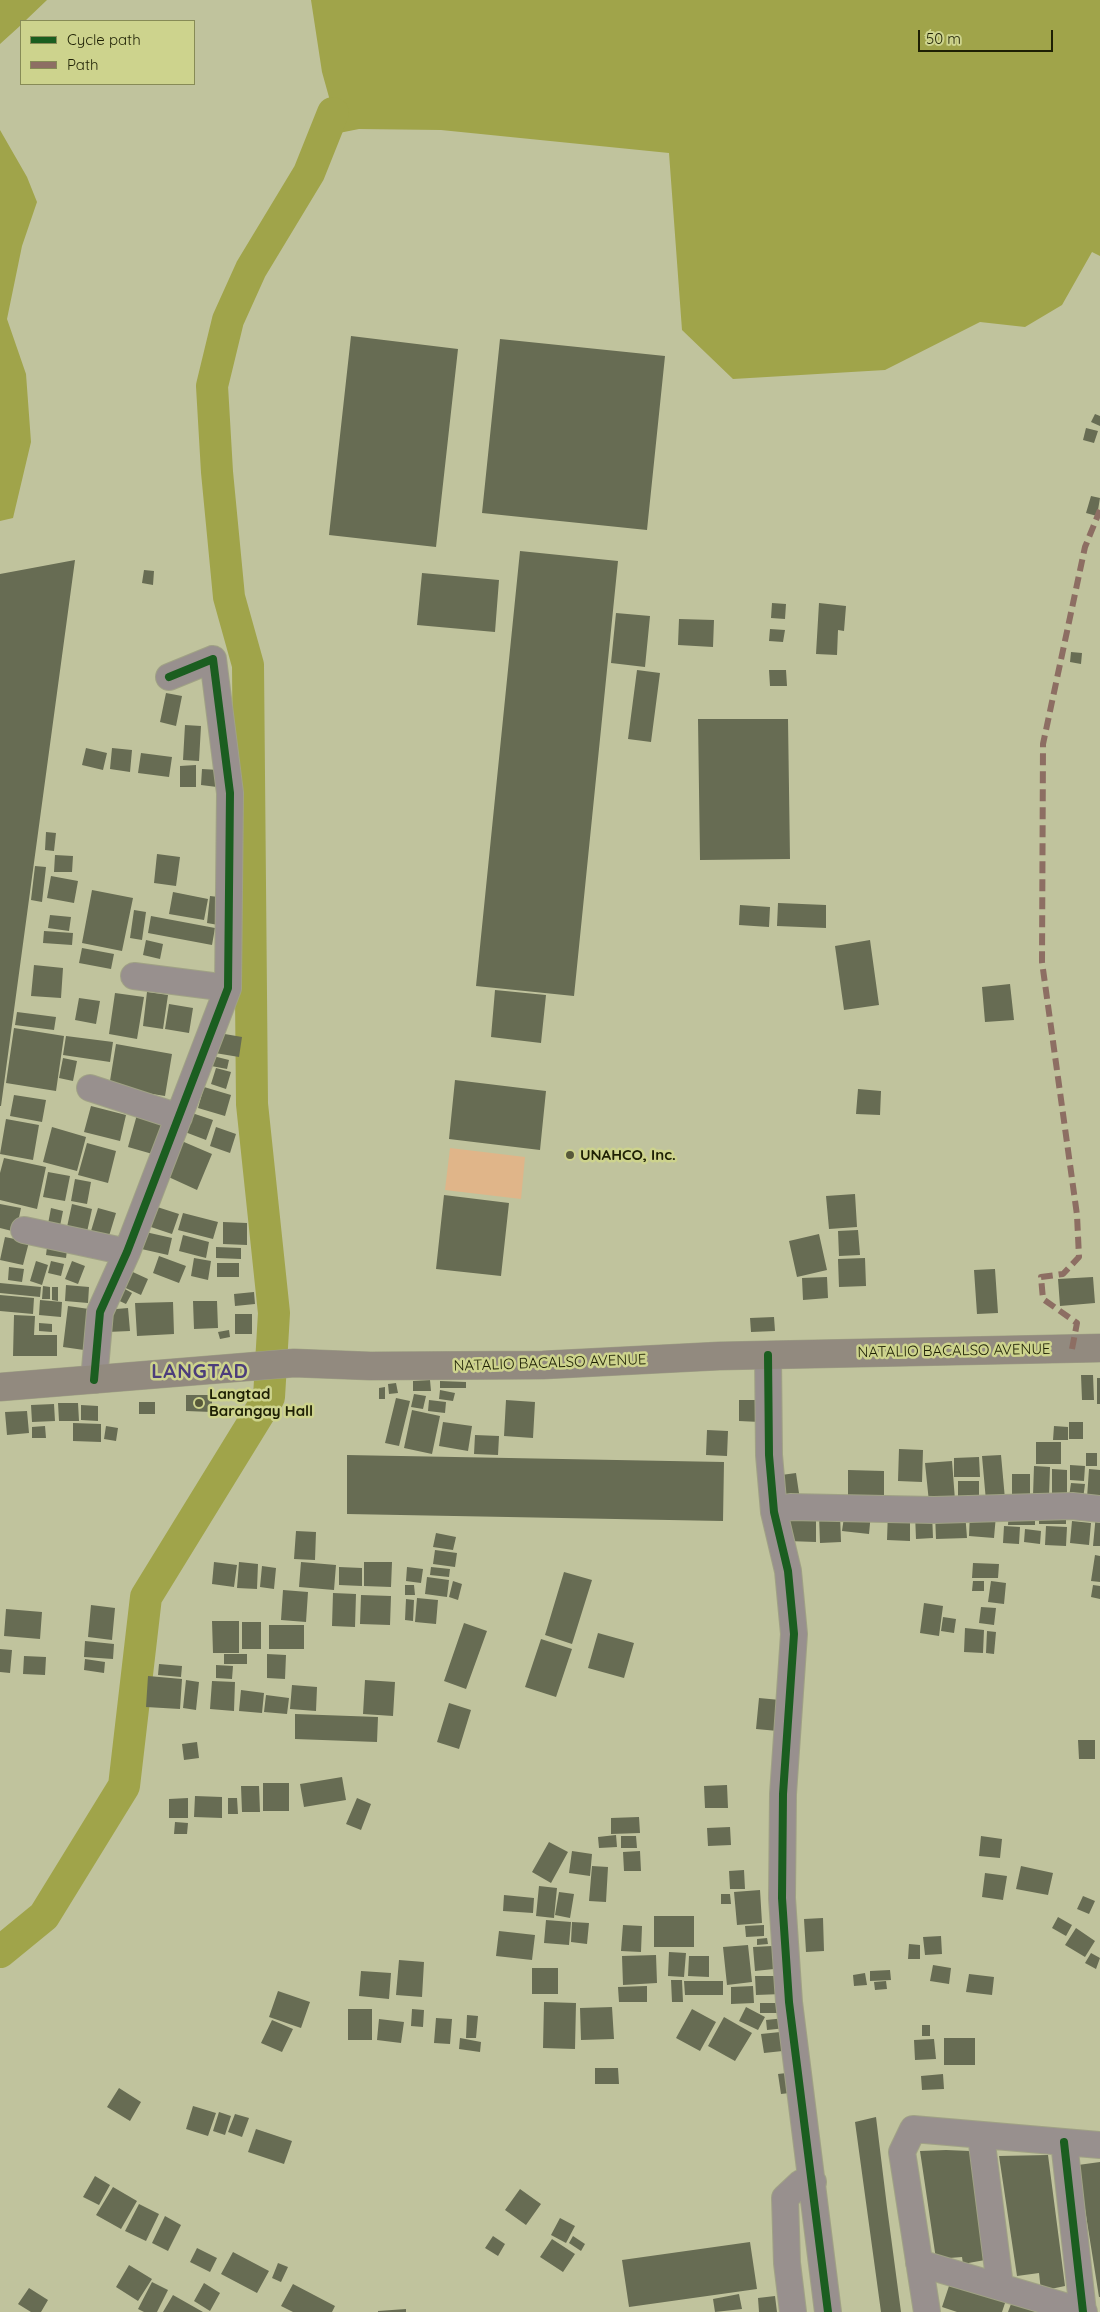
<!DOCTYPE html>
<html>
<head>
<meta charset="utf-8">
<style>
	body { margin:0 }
	#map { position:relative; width:1100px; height:2312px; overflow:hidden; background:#c0c39d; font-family:Quicksand,sans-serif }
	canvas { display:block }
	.legend { position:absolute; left:20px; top:20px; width:175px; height:65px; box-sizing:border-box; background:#cdd38d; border:1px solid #878b56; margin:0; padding:6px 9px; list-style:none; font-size:15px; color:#1e2004 }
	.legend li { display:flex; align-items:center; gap:10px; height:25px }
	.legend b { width:25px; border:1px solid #878b56 }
	.scale { position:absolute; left:918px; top:30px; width:135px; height:22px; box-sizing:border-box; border:2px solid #1e2004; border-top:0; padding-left:6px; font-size:15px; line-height:18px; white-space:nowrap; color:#1e2004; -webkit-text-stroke:4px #cdd38d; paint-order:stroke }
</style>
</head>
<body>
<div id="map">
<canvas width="1100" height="2312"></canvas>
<ul class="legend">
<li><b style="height:6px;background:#1b5e20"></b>Cycle path</li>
<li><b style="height:6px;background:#8d6e63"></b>Path</li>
</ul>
<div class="scale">50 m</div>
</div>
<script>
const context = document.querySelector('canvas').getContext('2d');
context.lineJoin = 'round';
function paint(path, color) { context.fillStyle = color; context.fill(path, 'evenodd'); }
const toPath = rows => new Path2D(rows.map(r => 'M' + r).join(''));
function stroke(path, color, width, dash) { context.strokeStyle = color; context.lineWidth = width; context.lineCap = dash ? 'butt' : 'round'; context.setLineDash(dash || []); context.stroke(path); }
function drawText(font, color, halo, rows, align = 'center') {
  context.font = font + ' Quicksand,sans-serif'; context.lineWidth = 5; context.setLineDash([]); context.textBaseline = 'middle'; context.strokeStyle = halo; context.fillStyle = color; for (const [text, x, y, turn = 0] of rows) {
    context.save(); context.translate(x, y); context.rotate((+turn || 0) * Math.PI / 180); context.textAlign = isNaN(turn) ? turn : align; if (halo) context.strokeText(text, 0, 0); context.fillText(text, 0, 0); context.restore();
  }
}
paint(toPath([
	[450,1148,525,1157,521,1199,445,1190]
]), '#e0b589');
paint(toPath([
	[0,0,47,0,25,21,21,21,21,25,0,44],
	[311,0,1100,0,1100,256,1092,252,1062,305,1025,327,980,322,885,370,733,379,682,330,669,153,441,130,359,129,339,133,322,72],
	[0,130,27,177,37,202,22,246,7,319,26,374,31,442,13,518,0,521]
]), '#a0a44a');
stroke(toPath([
	[0,1952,44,1916,124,1786,146,1597,269,1397,274,1313,252,1104,248,665,229,597,217,472,212,386,228,320,251,269,309,173,333,113]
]), '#a0a44a', 32);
paint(toPath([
	[351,336,458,349,436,547,329,535],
	[500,339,665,356,647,530,482,513],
	[1095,414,1100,416,1100,426,1091,422],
	[1086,428,1098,431,1094,443,1083,440],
	[1091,496,1100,498,1097,516,1086,513],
	[520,551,618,561,574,996,476,986],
	[75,560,1,1106,0,1106,0,574],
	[144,570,154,571,153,585,142,583],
	[422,573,499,580,495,632,417,625],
	[772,603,786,604,785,619,771,618],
	[819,603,846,606,844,631,838,630,837,655,816,654],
	[616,613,650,616,645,667,611,663],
	[679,619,714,620,713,647,678,645],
	[770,629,785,630,783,642,769,641],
	[1071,652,1082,653,1081,664,1070,662],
	[637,670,660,673,651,742,628,739],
	[769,670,786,670,787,686,770,686],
	[166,693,182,696,176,726,160,722],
	[698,719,788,719,790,859,700,860],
	[185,725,201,726,199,761,183,760],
	[86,748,107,753,103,770,82,765],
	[112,748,132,750,130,772,110,769],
	[141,753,172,757,169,777,138,773],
	[196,765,196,787,180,787,180,766],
	[202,769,219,770,217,787,201,785],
	[46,832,56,833,54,851,45,850],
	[157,854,180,857,176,886,154,883],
	[55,855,73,856,72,872,54,872],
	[35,866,46,867,42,902,31,900],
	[51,876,78,881,74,903,47,898],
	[92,890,133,898,122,951,82,943],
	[173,892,208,899,204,920,169,914],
	[210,896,227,898,224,926,207,923],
	[778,903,826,905,826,928,777,926],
	[740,905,770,907,769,927,739,925],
	[134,910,146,912,142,940,130,938],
	[50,915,71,917,69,931,48,928],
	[151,916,215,928,212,945,148,933],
	[44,931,73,933,72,945,43,943],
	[146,940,163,944,160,959,143,955],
	[870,940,879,1005,844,1010,835,946],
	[82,948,114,954,111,969,79,963],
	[34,965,63,968,61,998,31,996],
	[1010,984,1014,1020,985,1022,982,987],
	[495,990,546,995,541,1043,491,1037],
	[147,992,168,995,163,1029,143,1026],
	[115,993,144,997,137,1039,109,1034],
	[79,998,100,1001,96,1024,75,1020],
	[169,1004,193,1008,189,1033,165,1029],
	[17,1012,56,1017,54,1030,15,1025],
	[14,1028,64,1036,56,1091,6,1083],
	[219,1033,242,1037,239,1057,215,1053],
	[66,1036,113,1042,110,1062,63,1055],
	[116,1044,172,1054,165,1096,109,1087],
	[209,1055,229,1060,227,1069,206,1065],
	[63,1058,77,1061,73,1081,59,1078],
	[216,1068,231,1072,226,1089,211,1084],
	[455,1080,546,1091,540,1150,449,1139],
	[204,1087,231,1095,225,1116,198,1108],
	[858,1089,881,1091,880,1115,856,1114],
	[14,1095,46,1100,42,1122,10,1116],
	[91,1106,126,1115,120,1141,84,1132],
	[138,1111,166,1120,156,1155,128,1147],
	[192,1113,213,1120,206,1140,185,1132],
	[6,1119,39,1125,33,1160,0,1154],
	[52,1127,86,1137,77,1171,43,1162],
	[216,1127,236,1134,230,1153,210,1146],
	[177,1139,212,1154,197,1190,162,1174],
	[87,1143,116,1151,108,1183,78,1175],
	[4,1158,46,1167,37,1209,0,1200,0,1173],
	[48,1172,70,1176,65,1201,43,1197],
	[75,1179,91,1182,87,1204,71,1201],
	[855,1194,857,1227,829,1229,826,1196],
	[444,1195,509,1203,501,1276,436,1269],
	[0,1204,21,1208,16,1232,0,1228],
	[72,1204,92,1209,87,1232,67,1227],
	[151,1205,179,1214,172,1234,145,1225],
	[51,1208,63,1211,60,1226,48,1224],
	[98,1208,116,1213,109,1236,91,1231],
	[183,1213,218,1222,213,1239,178,1230],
	[223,1222,247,1223,247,1245,223,1244],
	[858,1230,860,1255,839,1256,838,1231],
	[141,1231,172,1238,168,1255,137,1248],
	[819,1234,827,1270,797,1277,789,1241],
	[183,1235,209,1242,206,1258,179,1251],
	[5,1237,29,1242,23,1265,0,1260],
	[48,1239,68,1242,66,1258,46,1255],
	[216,1247,241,1248,241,1259,216,1258],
	[159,1256,186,1266,179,1283,153,1273],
	[194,1258,211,1261,208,1280,191,1276],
	[865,1258,866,1286,839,1287,838,1259],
	[36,1261,48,1265,42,1285,30,1281],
	[51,1261,64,1264,61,1276,48,1273],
	[72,1261,85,1266,78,1284,65,1279],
	[217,1263,239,1263,239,1277,217,1277],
	[9,1267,24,1269,22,1282,8,1280],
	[124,1268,148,1279,141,1295,117,1284],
	[995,1269,998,1313,977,1314,974,1270],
	[827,1277,828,1298,803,1300,802,1278],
	[1093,1277,1095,1303,1060,1306,1058,1279],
	[0,1283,41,1287,40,1297,0,1293],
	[66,1285,89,1287,88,1303,65,1301],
	[118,1285,132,1293,126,1304,111,1297],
	[43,1286,50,1287,50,1299,42,1299],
	[52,1287,58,1287,58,1301,52,1300],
	[254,1292,255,1304,235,1306,234,1294],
	[0,1295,34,1298,33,1314,0,1311],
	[40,1300,62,1302,61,1317,39,1315],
	[193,1301,217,1301,218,1328,194,1329],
	[173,1302,174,1334,137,1336,135,1303],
	[68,1306,96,1310,91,1351,63,1347],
	[128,1308,130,1331,107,1332,105,1310],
	[235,1314,252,1314,252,1334,235,1334],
	[14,1315,35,1316,34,1335,57,1335,57,1356,13,1356],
	[774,1317,775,1331,751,1332,750,1318],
	[39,1323,52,1324,52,1332,39,1331],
	[229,1330,230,1337,220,1339,218,1332],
	[1081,1375,1093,1375,1094,1400,1082,1400],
	[1097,1378,1100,1378,1100,1404,1097,1404],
	[430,1380,431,1391,413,1391,413,1381],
	[440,1381,466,1382,466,1388,440,1388],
	[396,1383,398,1393,389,1394,388,1384],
	[385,1387,385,1399,379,1399,379,1388],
	[440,1390,455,1393,453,1401,439,1399],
	[414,1394,426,1396,423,1409,411,1407],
	[186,1395,212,1395,212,1412,186,1411],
	[396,1398,410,1401,399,1446,385,1443],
	[429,1400,446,1402,445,1413,428,1411],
	[506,1400,535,1402,533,1438,504,1436],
	[739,1400,761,1400,760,1422,739,1421],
	[139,1402,155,1402,155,1414,139,1414],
	[58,1403,78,1403,79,1421,59,1421],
	[54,1404,55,1421,32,1422,31,1405],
	[81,1405,98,1406,98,1421,81,1420],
	[412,1410,440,1416,432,1454,404,1448],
	[27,1411,29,1433,7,1435,5,1412],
	[443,1422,472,1426,468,1451,439,1446],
	[1069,1422,1083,1422,1083,1439,1069,1439],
	[73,1423,101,1424,101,1442,73,1441],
	[45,1426,46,1438,32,1438,32,1427],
	[106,1426,118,1428,116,1441,104,1439],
	[1054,1426,1068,1427,1068,1440,1053,1440],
	[707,1430,728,1431,727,1456,706,1455],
	[475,1435,499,1436,498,1455,474,1454],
	[1036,1442,1061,1442,1061,1464,1036,1464],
	[899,1449,923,1450,922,1482,898,1481],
	[1086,1453,1097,1453,1097,1466,1086,1466],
	[347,1455,724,1462,723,1521,347,1514],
	[1001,1455,1005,1499,986,1501,982,1456],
	[979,1457,980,1477,954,1477,954,1458],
	[952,1461,955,1500,929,1502,925,1463],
	[1070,1465,1085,1466,1084,1481,1070,1480],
	[1034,1466,1050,1467,1049,1497,1033,1496],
	[1052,1469,1067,1470,1067,1496,1052,1496],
	[1089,1469,1100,1470,1100,1498,1087,1498],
	[848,1470,884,1471,884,1503,848,1502],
	[796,1473,800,1500,779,1503,774,1476],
	[1012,1474,1030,1474,1030,1495,1012,1495],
	[958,1481,979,1481,979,1497,958,1496],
	[1071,1483,1085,1484,1083,1499,1069,1497],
	[1009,1509,1035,1509,1035,1525,1008,1525],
	[1039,1509,1066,1509,1066,1524,1039,1524],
	[845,1510,871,1513,869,1534,842,1531],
	[788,1511,816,1512,816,1542,788,1541],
	[888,1511,910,1512,910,1541,887,1540],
	[965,1512,967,1538,936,1539,935,1513],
	[932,1513,933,1538,916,1539,915,1514],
	[970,1513,996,1515,994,1538,969,1536],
	[840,1514,841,1542,820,1543,819,1515],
	[1096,1514,1100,1515,1100,1546,1093,1546],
	[1072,1521,1091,1523,1089,1545,1070,1543],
	[1004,1526,1020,1527,1019,1544,1003,1543],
	[1046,1526,1067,1527,1066,1546,1045,1545],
	[1025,1529,1041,1531,1040,1544,1024,1542],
	[296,1531,316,1532,315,1560,294,1559],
	[436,1533,456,1537,453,1550,433,1547],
	[435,1550,457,1553,455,1567,433,1564],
	[1095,1555,1100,1556,1100,1582,1091,1581],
	[214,1562,237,1565,234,1587,212,1584],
	[239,1562,258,1564,257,1589,237,1588],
	[301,1562,336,1565,334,1590,299,1587],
	[364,1562,392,1562,391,1587,364,1586],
	[973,1563,999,1564,998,1578,972,1578],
	[262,1566,276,1568,274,1589,260,1587],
	[339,1567,362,1568,362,1586,339,1585],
	[407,1567,423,1569,421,1583,406,1581],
	[431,1567,450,1569,449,1577,430,1575],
	[564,1572,592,1580,572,1644,545,1635],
	[427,1577,449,1580,447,1597,425,1594],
	[453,1581,462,1584,458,1600,449,1597],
	[973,1581,984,1581,984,1591,972,1591],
	[991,1581,1006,1583,1004,1604,988,1602],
	[405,1585,414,1585,415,1595,405,1595],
	[1093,1585,1100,1586,1100,1599,1091,1597],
	[283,1590,308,1592,306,1622,281,1620],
	[333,1593,356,1594,355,1627,332,1626],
	[361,1595,391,1596,390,1625,360,1624],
	[417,1598,438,1600,436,1624,415,1622],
	[406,1599,414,1600,413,1621,405,1620],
	[924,1603,943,1606,939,1636,920,1633],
	[91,1605,115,1608,112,1640,88,1637],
	[981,1607,996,1608,994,1625,979,1623],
	[6,1609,42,1612,40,1639,4,1636],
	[943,1617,956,1619,954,1633,941,1631],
	[212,1621,239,1621,239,1653,213,1653],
	[242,1622,261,1622,261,1649,242,1649],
	[464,1623,487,1631,466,1689,444,1681],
	[269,1625,304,1625,304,1649,269,1649],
	[965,1628,984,1630,983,1653,964,1652],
	[987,1631,996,1632,994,1654,986,1653],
	[598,1633,634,1643,624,1678,588,1668],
	[541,1639,572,1649,556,1697,525,1687],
	[85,1641,114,1644,113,1659,84,1657],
	[0,1649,12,1650,10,1673,0,1672],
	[224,1654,247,1654,247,1664,224,1664],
	[267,1654,286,1655,285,1679,267,1678],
	[24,1656,46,1657,45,1675,23,1674],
	[85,1659,105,1662,104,1673,84,1670],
	[159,1664,182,1666,181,1677,158,1675],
	[216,1665,233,1666,232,1679,216,1678],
	[148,1676,182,1679,180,1709,146,1707],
	[186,1680,199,1682,196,1710,183,1708],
	[365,1680,395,1682,393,1716,363,1714],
	[212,1681,235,1682,234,1711,210,1709],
	[292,1685,317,1687,316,1711,290,1709],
	[241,1690,264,1693,262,1713,239,1711],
	[266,1695,289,1698,287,1714,264,1712],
	[759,1698,780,1700,778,1731,756,1729],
	[449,1703,471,1710,459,1749,437,1742],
	[295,1714,378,1717,377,1742,295,1739],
	[1078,1740,1095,1740,1095,1759,1079,1759],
	[197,1742,199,1758,184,1760,182,1744],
	[342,1777,346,1800,304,1807,300,1784],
	[263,1783,289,1783,289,1811,263,1811],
	[727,1785,728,1808,705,1808,704,1786],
	[241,1786,259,1786,260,1812,242,1812],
	[195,1796,222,1797,222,1818,194,1817],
	[188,1798,188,1818,169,1818,169,1799],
	[228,1798,237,1798,238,1814,228,1814],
	[357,1798,371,1804,361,1830,346,1824],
	[639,1817,640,1833,611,1834,611,1818],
	[175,1822,188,1823,187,1834,174,1834],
	[730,1827,731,1845,708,1846,707,1828],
	[616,1835,617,1847,599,1848,598,1837],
	[621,1836,636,1836,637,1848,621,1848],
	[981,1836,1002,1839,1000,1858,979,1856],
	[549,1842,568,1852,551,1883,532,1872],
	[572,1851,592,1854,590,1876,569,1873],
	[640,1851,641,1871,624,1871,623,1852],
	[592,1866,608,1867,606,1902,589,1901],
	[1021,1866,1053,1873,1048,1895,1016,1889],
	[744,1870,745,1889,730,1889,729,1871],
	[985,1873,1007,1876,1003,1900,982,1897],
	[539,1886,557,1888,554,1918,536,1916],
	[760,1890,762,1923,737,1925,734,1892],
	[559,1892,574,1894,570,1918,555,1915],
	[721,1894,730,1894,731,1904,721,1904],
	[504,1895,534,1898,533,1913,503,1911],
	[1083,1896,1095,1901,1089,1914,1077,1909],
	[654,1916,694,1916,694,1947,654,1947],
	[1058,1917,1072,1925,1066,1936,1052,1928],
	[823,1918,824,1951,806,1952,804,1919],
	[546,1920,571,1922,569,1945,544,1943],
	[572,1922,589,1923,587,1944,571,1942],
	[623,1925,642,1926,641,1952,621,1951],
	[764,1925,764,1936,746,1937,745,1926],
	[1076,1928,1095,1941,1085,1957,1065,1945],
	[499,1931,535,1935,532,1960,496,1956],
	[941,1936,942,1954,925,1955,923,1937],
	[767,1938,768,1944,757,1945,757,1939],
	[909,1944,920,1945,920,1959,908,1959],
	[748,1945,752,1982,727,1985,723,1947],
	[772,1946,774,1969,755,1971,753,1947],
	[669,1952,686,1953,684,1977,668,1976],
	[1091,1953,1100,1958,1096,1969,1085,1963],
	[656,1955,657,1983,623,1985,622,1956],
	[689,1956,709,1956,709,1977,688,1976],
	[399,1960,424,1962,422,1997,396,1995],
	[933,1965,951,1968,949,1984,930,1981],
	[532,1968,558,1968,558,1994,532,1994],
	[890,1970,891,1980,870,1981,870,1971],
	[361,1971,391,1973,389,1999,359,1996],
	[865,1973,867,1985,854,1986,853,1975],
	[969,1974,994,1977,992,1995,966,1992],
	[755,1976,781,1976,782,1994,756,1995],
	[671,1980,682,1980,683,2002,672,2002],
	[684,1981,723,1981,723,1995,685,1995],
	[886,1981,887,1989,875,1990,874,1982],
	[647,1986,647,2002,619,2002,618,1987],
	[753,1986,754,2003,731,2004,731,1987],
	[278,1991,310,2002,301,2028,269,2017],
	[544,2002,576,2003,575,2049,543,2048],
	[760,2003,781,2003,781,2013,760,2013],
	[612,2007,614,2039,581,2040,580,2008],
	[746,2007,765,2017,758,2030,739,2021],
	[348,2009,372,2009,372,2040,348,2040],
	[412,2009,424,2010,423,2027,411,2026],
	[692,2009,716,2022,700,2051,676,2038],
	[467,2015,478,2016,476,2038,466,2038],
	[724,2017,752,2033,735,2061,708,2046],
	[436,2018,452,2019,450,2044,434,2043],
	[785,2018,786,2028,767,2030,766,2020],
	[379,2019,404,2022,401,2043,377,2040],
	[272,2020,293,2029,282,2052,261,2043],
	[922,2025,930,2025,930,2036,922,2036],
	[790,2031,792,2050,764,2053,761,2034],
	[460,2038,481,2042,480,2052,459,2049],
	[944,2038,975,2038,975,2065,944,2065],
	[934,2039,936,2059,915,2060,914,2040],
	[595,2068,618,2068,619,2084,595,2084],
	[795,2072,798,2092,781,2094,778,2074],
	[943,2074,944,2089,922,2090,921,2076],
	[119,2088,141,2102,130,2121,107,2107],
	[193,2106,216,2113,208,2136,186,2129],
	[219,2112,231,2116,225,2135,213,2131],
	[235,2114,249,2118,242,2137,228,2132],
	[876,2117,887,2207,901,2312,881,2312,855,2122],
	[256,2129,292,2141,284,2164,248,2152],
	[946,2150,970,2151,985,2260,963,2264,962,2257,936,2259,920,2151],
	[1048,2155,1065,2286,1041,2291,1039,2273,1017,2276,999,2156],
	[1100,2162,1100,2297,1099,2297,1078,2165],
	[95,2176,110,2185,99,2205,83,2197],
	[113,2187,137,2201,121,2229,96,2215],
	[520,2189,541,2204,526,2225,505,2210],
	[139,2204,159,2214,146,2241,125,2231],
	[165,2216,181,2225,168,2251,152,2243],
	[560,2218,575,2226,566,2243,551,2235],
	[493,2236,505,2244,498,2256,485,2248],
	[573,2236,585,2244,581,2251,569,2243],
	[552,2239,575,2254,563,2272,540,2257],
	[750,2242,757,2289,629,2307,622,2260],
	[197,2248,217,2258,210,2272,190,2262],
	[233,2252,269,2271,257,2293,221,2274],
	[278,2263,288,2267,281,2282,272,2278],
	[129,2265,152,2279,138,2301,116,2287],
	[152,2282,168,2290,157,2312,144,2312,138,2309],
	[204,2283,220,2293,210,2311,194,2301],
	[293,2284,335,2306,332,2312,293,2312,281,2306],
	[949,2286,1006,2300,1002,2312,957,2312,942,2307],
	[29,2288,48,2300,41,2312,31,2312,18,2304],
	[739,2294,742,2309,715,2312,713,2299],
	[173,2295,203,2312,163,2312],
	[775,2296,777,2312,759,2312,758,2298],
	[1011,2304,1036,2311,1036,2312,1008,2312],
	[406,2309,406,2312,378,2312,378,2311]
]), '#676c53');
const minor = toPath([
	[134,976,228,988],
	[90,1088,179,1117],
	[24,1230,127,1252],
	[768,1355,769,1455,774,1512,788,1571,794,1634,783,1794,782,1898,789,2002,828,2312],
	[94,1380,100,1312,127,1252,228,988,230,793,213,659,169,677],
	[774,1512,790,1507,934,1510,1072,1506,1100,1509],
	[981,2136,1000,2286],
	[1064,2142,1083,2312],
	[919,2263,1084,2312],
	[793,2312,787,2263,785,2198,801,2183,813,2182],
	[927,2312,902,2152,913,2129,1100,2145]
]);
const highway = toPath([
	[0,1387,294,1363,370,1366,543,1365,719,1356,1100,1348]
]);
stroke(minor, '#a0a285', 28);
stroke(highway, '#a0a285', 29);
stroke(minor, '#98908e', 26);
stroke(highway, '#928a7f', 28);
stroke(toPath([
	[1072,1349,1077,1323,1043,1299,1041,1277,1063,1274,1079,1257,1077,1215,1042,962,1043,744,1085,547,1100,510]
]), '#8d6e63', 6, [12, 6]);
stroke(toPath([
	[768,1355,769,1455,774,1512,788,1571,794,1634,783,1794,782,1898,789,2002,828,2312],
	[94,1380,100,1312,127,1252,228,988,230,793,213,659,169,677],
	[1064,2142,1083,2312]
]), '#1b5e20', 8);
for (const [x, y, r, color] of [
	[570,1155,5,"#57593a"],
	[199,1403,5,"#57593a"]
]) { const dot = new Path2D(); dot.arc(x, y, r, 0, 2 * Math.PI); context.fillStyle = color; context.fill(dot); stroke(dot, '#cdd38d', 2); }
drawText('bold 15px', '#1e2004', '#cdd38d', [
	["UNAHCO, Inc.",580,1155],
	["Langtad",209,1394],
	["Barangay Hall",209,1411]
], 'left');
drawText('15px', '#1e2004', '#cdd38d', [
	["NATALIO BACALSO AVENUE",954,1351,-1],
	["NATALIO BACALSO AVENUE",550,1363,-2]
]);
context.letterSpacing = '1px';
drawText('bold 20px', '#4c3e7b', '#cdd38d', [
	["LANGTAD",200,1372]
]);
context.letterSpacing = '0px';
</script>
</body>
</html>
